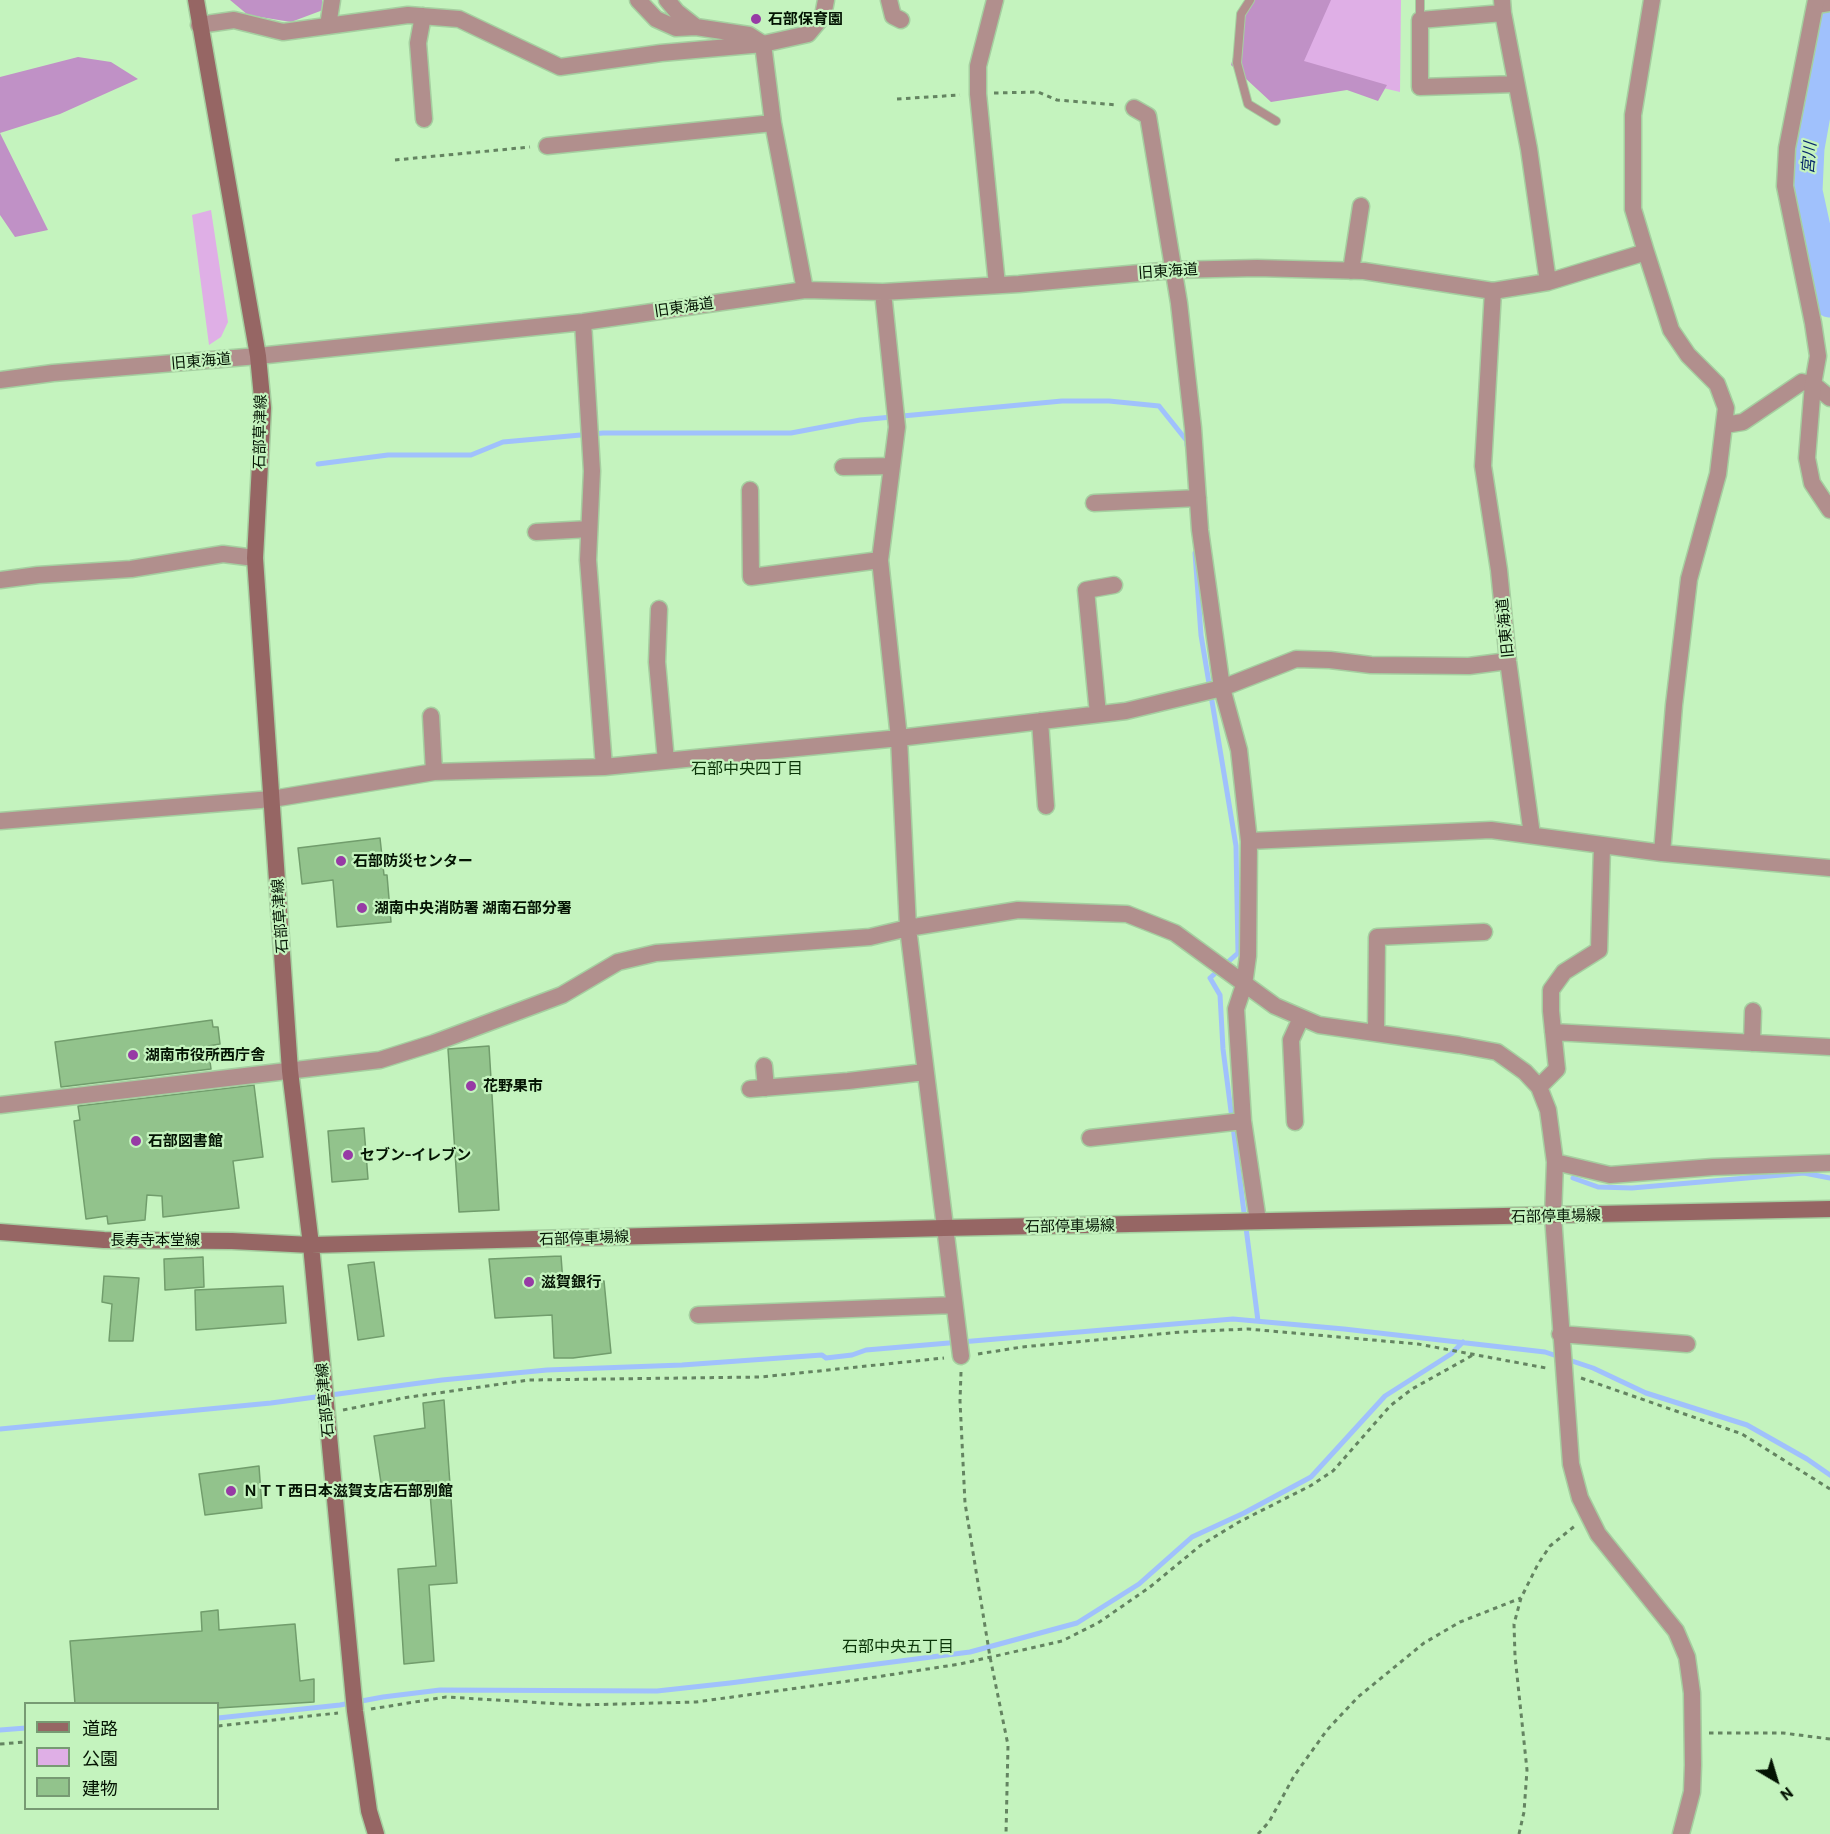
<!DOCTYPE html>
<html>
<head>
<meta charset="utf-8">
<style>
	body { margin:0 }
	#map { position:relative; width:1830px; height:1834px; overflow:hidden; background:#c4f3be; font-family:Barlow,"Noto Sans JP",sans-serif }
	canvas { display:block }
	.legend { position:absolute; left:24px; top:1702px; width:195px; height:108px; box-sizing:border-box; background:#c4f3be; border:2px solid #779a73; margin:0; padding:8px 10px; list-style:none; font-size:18px; color:#041403 }
	.legend li { display:flex; align-items:center; gap:12px; height:30px }
	.legend b { width:30px; border:2px solid #779a73 }
	.north { position:absolute; left:1746px; top:1750px; width:60px; height:60px; -webkit-text-stroke:4px #c4f3be; paint-order:stroke; rotate:142deg; font-size:16px; font-weight:700; line-height:24px; text-align:center; color:#041403 }
	.north::after { content:''; display:block; margin:auto; width:21px; height:27px; background:#041403; clip-path:polygon(50% 0,100% 100%,50% 72%,0 100%) }
</style>
</head>
<body>
<div id="map">
<canvas width="1830" height="1834"></canvas>
<ul class="legend">
<li><b style="height:8px;background:#966664"></b>道路</li>
<li><b style="height:16px;background:#dfafe6"></b>公園</li>
<li><b style="height:16px;background:#92c38c"></b>建物</li>
</ul>
<div class="north">N</div>
</div>
<script>
const context = document.querySelector('canvas').getContext('2d');
context.lineJoin = 'round';
function paint(path, color) { context.fillStyle = color; context.fill(path, 'evenodd'); }
const toPath = rows => new Path2D(rows.map(r => 'M' + r).join(''));
function stroke(path, color, width, dash) { context.strokeStyle = color; context.lineWidth = width; context.lineCap = dash ? 'butt' : 'round'; context.setLineDash(dash || []); context.stroke(path); }
function drawText(font, color, halo, rows, align = 'center') {
  context.font = font + ' Barlow,"Noto Sans JP",sans-serif'; context.lineWidth = 4.5; context.setLineDash([]); context.textBaseline = 'middle'; context.strokeStyle = halo; context.fillStyle = color; for (const [text, x, y, turn = 0] of rows) {
    context.save(); context.translate(x, y); context.rotate((+turn || 0) * Math.PI / 180); context.textAlign = isNaN(turn) ? turn : align; if (halo) context.strokeText(text, 0, 0); context.fillText(text, 0, 0); context.restore();
  }
}
paint(toPath([
	[1326,0,1401,0,1400,92,1293,67],
	[211,210,228,322,221,337,209,345,192,215]
]), '#dfafe6');
paint(toPath([
	[230,0,322,0,323,10,291,22,248,15],
	[1248,0,1331,0,1304,61,1387,85,1378,101,1347,90,1271,102,1231,65],
	[78,57,111,62,138,79,60,114,0,133,48,230,15,237,0,215,0,77]
]), '#c091c6');
stroke(toPath([
	[318,464,388,455,471,455,503,442,603,433,791,433,860,420,1062,401,1109,401,1159,406,1187,441,1187,445],
	[1195,553,1201,635,1236,846,1238,953,1210,978,1220,995,1223,1049,1258,1321],
	[1573,1178,1598,1187,1632,1188,1804,1173,1830,1178],
	[0,1429,271,1403,442,1380,547,1370,682,1365,822,1355,826,1358,852,1355,866,1350,1233,1319,1344,1329,1545,1352,1593,1368,1646,1393,1747,1425,1807,1459,1830,1475],
	[218,1718,340,1705,383,1697,440,1690,657,1691,730,1683,970,1652,1077,1623,1139,1584,1192,1537,1244,1513,1311,1477,1385,1396,1451,1354,1463,1342],
	[0,1730,26,1728]
]), '#a0c1fc', 5);
stroke(toPath([
	[1830,14,1827,43,1808,148,1806,191,1830,301]
]), '#a0c1fc', 33);
const building = toPath([
	[380,838,384,875,387,875,391,922,337,927,333,880,302,884,298,848,380,838],
	[212,1020,213,1027,218,1027,220,1044,208,1046,211,1069,61,1087,55,1042,212,1020],
	[489,1046,499,1210,459,1212,448,1049,489,1046],
	[254,1085,263,1157,233,1161,239,1208,163,1217,162,1196,147,1195,145,1220,108,1224,107,1216,86,1219,74,1121,80,1120,78,1106,254,1085],
	[364,1128,368,1179,332,1182,328,1131,364,1128],
	[561,1256,563,1283,604,1281,611,1353,573,1358,554,1358,552,1315,495,1318,489,1259,561,1256],
	[203,1257,204,1287,165,1290,164,1259,203,1257],
	[374,1262,384,1336,358,1340,348,1265,374,1262],
	[104,1276,139,1278,133,1341,109,1341,112,1304,102,1302,104,1276],
	[283,1286,286,1323,196,1330,195,1290,283,1286],
	[444,1400,457,1583,429,1585,434,1661,404,1664,398,1569,436,1566,429,1481,402,1484,402,1492,383,1496,374,1436,425,1428,423,1403,444,1400],
	[259,1466,262,1508,205,1515,199,1474,259,1466],
	[218,1610,219,1630,295,1624,300,1681,314,1679,314,1702,218,1708,218,1704,75,1704,70,1641,202,1631,201,1612,218,1610]
]);
paint(building, '#92c38c');
stroke(building, '#719d6c', 1.5);
const service = toPath([
	[1250,0,1241,14,1237,63,1248,104,1276,121],
	[1420,0,1420,20]
]);
const minor = toPath([
	[638,0,656,19,676,28,696,27,749,35,763,44],
	[667,0,677,12,696,27],
	[889,0,893,16,901,20],
	[995,0,978,66,978,94,997,285],
	[1502,0,1503,13,1529,149,1548,282],
	[1817,5,1830,3],
	[1503,13,1420,20,1420,87,1516,84],
	[423,16,418,43,424,119],
	[199,25,234,20,283,32,408,15,459,19,560,67,661,53,763,44,808,34,823,16,826,0],
	[328,26,332,0],
	[763,44,773,123,805,290],
	[1134,108,1148,116,1179,303,1193,428,1200,530,1222,688,1239,750,1249,841,1248,956,1244,985,1236,1009,1243,1121,1258,1221],
	[547,146,773,123],
	[1646,252,1633,209,1633,115,1652,0],
	[1351,271,1361,206],
	[1493,291,1483,466,1499,570,1508,661,1532,835],
	[883,292,897,427,880,560,899,738,908,928,961,1356],
	[583,322,592,471,588,560,604,767],
	[0,380,53,373,258,356,583,322,805,290,883,292,1019,284,1173,270,1257,268,1364,271,1493,291,1548,282,1646,252,1671,330,1688,355,1717,384,1726,408,1718,474,1689,579,1674,705,1662,853],
	[1725,425,1743,422,1802,382,1813,384,1830,398],
	[843,467,892,466],
	[750,490,751,577,880,560],
	[1094,503,1198,498],
	[536,532,589,529],
	[0,580,38,575,131,569,223,554,255,558],
	[659,609,657,662,666,761],
	[1098,714,1086,590,1114,585],
	[431,716,434,772],
	[1040,721,1046,806],
	[0,821,272,799,434,772,604,767,899,738,1126,711,1222,688,1296,659,1330,660,1371,665,1469,666,1508,661],
	[1249,841,1491,830,1662,853,1830,868],
	[1553,1032,1830,1047],
	[1376,1033,1377,937,1484,932],
	[1752,1043,1753,1011],
	[764,1066,766,1088],
	[1539,1087,1557,1069,1551,1011,1551,990,1564,972,1599,950,1602,846],
	[750,1089,848,1081,925,1072],
	[0,1105,380,1060,434,1043,562,995,618,962,656,953,870,937,908,928,1018,910,1127,914,1175,933,1275,1006,1319,1025,1459,1045,1497,1052,1525,1072,1539,1087,1548,1110,1555,1162,1553,1216,1571,1464,1580,1498,1598,1534,1676,1631,1687,1657,1692,1693,1693,1765,1692,1792,1681,1834],
	[1295,1122,1291,1040,1301,1018],
	[1090,1138,1243,1121],
	[1555,1162,1610,1175,1713,1167,1830,1163],
	[698,1315,954,1305],
	[1560,1334,1687,1344]
]);
const tertiary = toPath([
	[1816,0,1787,148,1785,186,1813,323,1818,356,1813,384,1807,458,1812,483,1830,510]
]);
const secondary = toPath([
	[196,0,258,356,263,408,255,558,290,1071,311,1245,355,1711,369,1811,376,1834],
	[0,1232,104,1240,232,1241,311,1245,944,1228,1830,1209]
]);
stroke(service, '#a5cfa0', 10);
stroke(minor, '#a5cfa0', 19);
stroke(tertiary, '#a5cfa0', 19);
stroke(secondary, '#a5cfa0', 19);
stroke(toPath([
	[994,93,1038,92,1057,100,1117,105],
	[897,99,960,95],
	[395,160,530,147],
	[978,1354,1022,1347,1181,1332,1248,1329,1418,1344,1546,1368],
	[961,1372,960,1401,965,1503,990,1657,1008,1745,1006,1834],
	[1581,1378,1742,1434,1830,1489],
	[343,1410,403,1398,529,1380,761,1377,944,1358],
	[371,1709,446,1697,580,1705,696,1702,863,1679,960,1664,1062,1641,1098,1623,1150,1587,1201,1545,1239,1522,1310,1486,1333,1471,1390,1406,1412,1389,1473,1355],
	[218,1726,338,1713],
	[1709,1733,1783,1733,1830,1739],
	[0,1744,26,1742],
	[1258,1834,1269,1822,1294,1776,1327,1730,1358,1697,1424,1643,1460,1622,1521,1598],
	[1519,1834,1524,1812,1527,1770,1515,1656,1514,1624,1521,1598,1538,1564,1550,1546,1576,1525]
]), '#648461', 3, [4.5, 4.5]);
stroke(service, '#b18f8d', 8);
stroke(minor, '#b18f8d', 16);
stroke(tertiary, '#b18f8d', 16);
stroke(secondary, '#966664', 16);
for (const [x, y, r, color] of [
	[756,19,6,"#973ba5"],
	[341,861,6,"#973ba5"],
	[362,908,6,"#973ba5"],
	[133,1055,6,"#973ba5"],
	[471,1086,6,"#973ba5"],
	[136,1141,6,"#973ba5"],
	[348,1155,6,"#973ba5"],
	[529,1282,6,"#973ba5"],
	[231,1491,6,"#973ba5"]
]) { const dot = new Path2D(); dot.arc(x, y, r, 0, 2 * Math.PI); context.fillStyle = color; context.fill(dot); stroke(dot, '#c4f3be', 2); }
drawText('bold 15px', '#041403', '#c4f3be', [
	["石部保育園",768,19],
	["石部防災センター",353,861],
	["湖南中央消防署 湖南石部分署",374,908],
	["湖南市役所西庁舎",145,1055],
	["花野果市",483,1086],
	["石部図書館",148,1141],
	["セブン-イレブン",360,1155],
	["滋賀銀行",541,1282],
	["ＮＴＴ西日本滋賀支店石部別館",243,1491]
], 'left');
drawText('15px', '#041403', '#c4f3be', [
	["旧東海道",1168,271,-4],
	["旧東海道",684,307,-8],
	["旧東海道",201,361,-5],
	["石部草津線",260,432,-89],
	["旧東海道",1505,628,-96],
	["石部草津線",280,916,-94],
	["石部停車場線",1556,1216,-1],
	["石部停車場線",1070,1226,-1],
	["石部停車場線",584,1238,-2],
	["長寿寺本堂線",155,1240],
	["石部草津線",325,1400,-95]
]);
drawText('italic 16px', '#06276a', '#c4f3be', [
	["宮川",1809,158,-85]
]);
drawText('16px', '#0c3609', '#c4f3be', [
	["石部中央四丁目",747,769],
	["石部中央五丁目",898,1647]
]);
</script>
</body>
</html>
